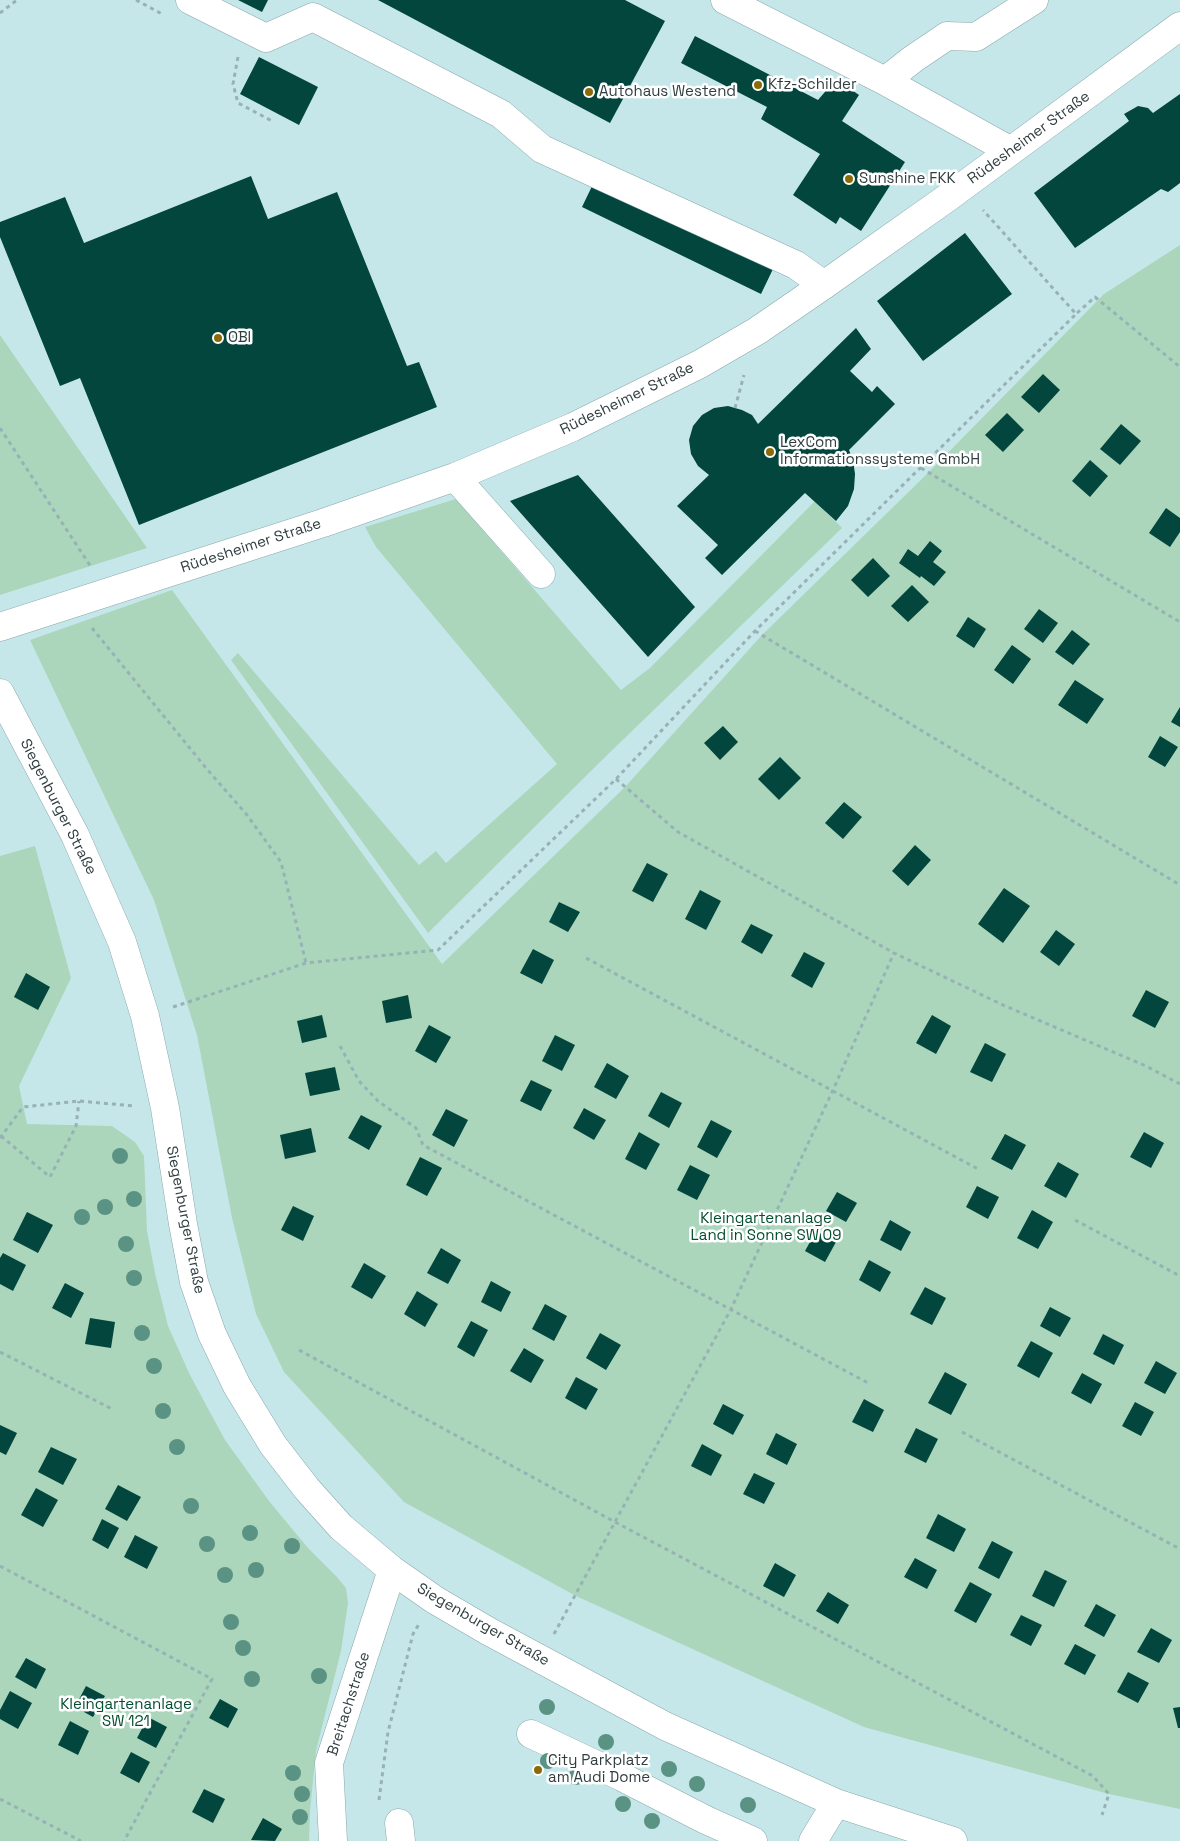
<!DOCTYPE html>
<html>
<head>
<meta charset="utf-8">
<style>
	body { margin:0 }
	canvas { display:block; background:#c5e7ea }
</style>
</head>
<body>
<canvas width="1180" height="1841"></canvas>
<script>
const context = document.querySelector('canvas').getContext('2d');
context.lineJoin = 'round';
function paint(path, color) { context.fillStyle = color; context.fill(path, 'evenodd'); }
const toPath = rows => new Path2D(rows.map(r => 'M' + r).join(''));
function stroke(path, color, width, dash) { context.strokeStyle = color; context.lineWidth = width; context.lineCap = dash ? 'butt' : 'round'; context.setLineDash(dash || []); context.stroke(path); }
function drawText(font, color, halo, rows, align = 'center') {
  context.font = font + ' "Space Grotesk",sans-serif'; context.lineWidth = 5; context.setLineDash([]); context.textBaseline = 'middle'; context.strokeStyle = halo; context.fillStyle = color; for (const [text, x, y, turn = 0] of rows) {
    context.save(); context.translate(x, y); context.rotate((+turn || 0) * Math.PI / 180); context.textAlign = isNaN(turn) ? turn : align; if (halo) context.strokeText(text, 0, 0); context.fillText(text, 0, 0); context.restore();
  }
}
paint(toPath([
	[1180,245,1180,1809,1109,1794,864,1727,576,1596,404,1502,284,1372,256,1314,232,1218,197,1035,154,900,30,640,172,590,442,964,625,787,762,635,929,472,1104,294],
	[0,335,147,548,0,595],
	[456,499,621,690,650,668,815,501,842,528,600,762,428,933,231,660,238,653,419,865,436,851,446,863,557,764,376,547,365,527],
	[35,846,71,978,19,1086,27,1124,112,1126,135,1142,144,1156,147,1231,155,1273,168,1326,190,1375,225,1440,269,1501,308,1548,337,1577,346,1588,348,1603,341,1651,316,1751,310,1811,309,1841,0,1841,0,856]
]), '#abd6bb');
paint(toPath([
	[238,0,268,0,262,12],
	[378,0,625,0,665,21,610,123],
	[695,36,818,100,836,79,859,95,842,121,905,162,861,231,840,217,836,224,793,195,820,154,761,119,767,107,681,63],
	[259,57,318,87,299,125,240,94],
	[1180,94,1180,183,1168,192,1161,189,1075,248,1034,193,1129,121,1124,114,1138,106,1148,108,1153,113],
	[251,176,268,219,337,192,407,366,419,362,437,407,139,525,80,378,60,386,0,237,0,222,65,197,84,243],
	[594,182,773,269,761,294,582,207],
	[965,233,1012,294,923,361,877,301],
	[856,328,871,349,850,371,872,392,877,386,895,404,849,450,853,460,855,474,854,489,848,506,836,521,805,493,722,575,705,558,718,545,677,506,709,475,698,466,691,454,689,440,693,426,702,415,714,408,728,406,742,410,752,415,758,424],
	[1043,374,1060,390,1039,413,1021,397],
	[1007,413,1024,430,1003,452,985,435],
	[1121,424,1141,441,1120,465,1100,449],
	[1090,460,1108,476,1090,497,1072,481],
	[578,475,695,607,648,657,510,501],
	[1166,508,1180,518,1180,532,1170,547,1149,533],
	[930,541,942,551,933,562,946,572,934,586,921,576,920,578,899,563,908,549,918,556],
	[873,558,890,576,868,597,851,580],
	[912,585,929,602,908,622,891,606],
	[1039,609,1058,623,1043,643,1024,629],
	[968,617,986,629,974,648,956,636],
	[1072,630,1090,644,1073,665,1055,652],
	[1012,645,1031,659,1013,684,994,670],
	[1075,680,1104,699,1087,724,1058,705],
	[1180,707,1180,727,1171,722],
	[723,726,738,742,720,760,704,743],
	[1160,736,1178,747,1165,767,1148,757],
	[780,757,801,778,779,800,758,779],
	[844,802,862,817,843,839,825,823],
	[915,845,931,860,908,886,892,871],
	[647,863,668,874,653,902,632,891],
	[1004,888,1030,906,1003,943,978,924],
	[700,890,721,901,706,930,685,919],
	[559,902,580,912,568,932,549,922],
	[751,924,773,935,762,954,741,942],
	[1056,930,1075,944,1059,966,1040,952],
	[533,949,554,960,542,984,520,973],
	[804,952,825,963,812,988,791,976],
	[26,973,50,987,38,1010,14,997],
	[1146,990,1169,1002,1155,1028,1132,1016],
	[408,995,412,1018,386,1023,382,1001],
	[322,1015,327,1037,302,1043,297,1021],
	[932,1015,951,1026,936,1054,916,1043],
	[429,1025,451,1037,436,1063,415,1051],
	[555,1035,575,1045,562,1071,542,1061],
	[985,1043,1006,1054,992,1082,970,1072],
	[607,1063,629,1076,616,1099,594,1087],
	[335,1067,340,1090,310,1096,305,1073],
	[531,1080,552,1090,541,1111,520,1101],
	[661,1092,682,1103,669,1128,648,1116],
	[584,1108,606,1120,594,1140,573,1128],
	[446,1109,468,1120,454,1147,432,1135],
	[361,1115,382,1126,369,1150,348,1138],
	[711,1120,732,1131,717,1158,697,1147],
	[311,1128,316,1152,285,1159,280,1135],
	[639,1132,660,1144,646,1170,625,1159],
	[1144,1132,1164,1143,1151,1168,1130,1157],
	[1005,1134,1026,1145,1012,1170,991,1159],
	[420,1157,442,1168,427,1196,406,1185],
	[1058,1162,1079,1174,1066,1198,1044,1186],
	[690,1165,710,1175,697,1200,677,1190],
	[977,1186,999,1197,988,1219,966,1207],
	[837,1192,857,1203,846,1222,826,1211],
	[293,1206,314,1216,303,1241,281,1230],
	[1032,1210,1053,1222,1038,1249,1017,1238],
	[27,1212,53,1225,38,1253,13,1240],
	[890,1220,911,1232,901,1251,880,1240],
	[816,1231,836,1242,825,1262,805,1251],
	[441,1248,461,1260,448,1284,427,1273],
	[3,1253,26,1265,13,1291,0,1284,0,1258],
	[869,1260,891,1272,880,1292,859,1280],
	[364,1263,386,1276,372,1299,351,1287],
	[491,1281,511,1292,501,1312,481,1302],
	[65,1283,84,1293,71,1318,52,1308],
	[925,1287,946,1298,932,1325,910,1314],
	[417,1291,438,1304,425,1327,404,1314],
	[545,1304,567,1316,554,1341,532,1329],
	[1050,1307,1071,1318,1060,1337,1040,1326],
	[90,1318,115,1322,111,1348,85,1344],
	[471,1321,488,1330,474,1357,457,1347],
	[600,1333,621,1345,606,1370,586,1358],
	[1103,1334,1124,1345,1114,1365,1093,1354],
	[1031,1341,1053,1353,1039,1378,1017,1366],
	[524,1348,544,1360,531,1383,510,1371],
	[1156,1361,1177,1373,1165,1394,1144,1383],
	[945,1372,967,1384,951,1415,928,1403],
	[1082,1373,1102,1384,1091,1404,1071,1393],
	[576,1377,598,1389,586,1410,565,1398],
	[864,1399,884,1410,873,1432,852,1422],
	[1135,1402,1154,1412,1141,1436,1122,1426],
	[723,1404,744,1415,733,1435,713,1424],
	[0,1425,17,1433,6,1455,0,1452],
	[916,1428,938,1439,926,1463,904,1452],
	[776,1433,797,1444,787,1465,766,1454],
	[702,1444,722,1455,711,1476,691,1466],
	[51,1447,77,1459,63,1485,38,1472],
	[754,1473,775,1483,764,1504,743,1494],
	[118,1485,141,1497,127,1521,105,1509],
	[36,1488,58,1500,43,1527,21,1515],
	[938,1514,966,1529,954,1552,926,1538],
	[102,1519,119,1528,108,1549,92,1540],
	[135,1535,158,1547,147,1569,124,1557],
	[992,1541,1013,1552,999,1579,978,1568],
	[915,1558,937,1570,927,1589,904,1577],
	[775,1563,796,1575,784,1597,763,1586],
	[1045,1570,1067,1581,1054,1607,1032,1596],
	[970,1582,992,1594,976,1623,954,1611],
	[828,1592,849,1605,838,1624,816,1611],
	[1096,1604,1116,1615,1104,1637,1084,1626],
	[1021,1615,1042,1625,1031,1646,1010,1635],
	[1151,1628,1172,1640,1159,1663,1137,1652],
	[1075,1644,1096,1655,1085,1675,1064,1664],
	[26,1658,46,1669,36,1689,15,1677],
	[1128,1672,1149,1683,1138,1703,1117,1692],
	[86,1686,105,1696,93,1717,75,1707],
	[10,1691,32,1703,18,1729,0,1719,0,1710],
	[220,1699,238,1709,228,1728,209,1718],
	[1180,1707,1180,1728,1178,1728,1173,1708],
	[148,1717,167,1727,156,1748,137,1738],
	[70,1721,89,1731,78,1755,58,1745],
	[131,1752,150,1762,139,1783,120,1773],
	[204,1789,225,1799,213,1823,192,1812],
	[263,1818,282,1829,275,1841,251,1840]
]), '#02463d');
const minor = toPath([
	[190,0,266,38,313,17,501,114,542,149,796,265,824,285],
	[725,0,885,81,1011,151],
	[885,81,913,59,947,36,976,37,1034,0],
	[455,477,541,574],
	[0,627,323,523,455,477,573,427,700,364,757,331,824,285,947,198,1180,26],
	[0,693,75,835,122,942,145,1016,165,1108,183,1224,194,1282,212,1334,237,1386,273,1445,307,1489,341,1527,392,1570,435,1600,488,1631,665,1726,836,1803,953,1841],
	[531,1734,622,1777,706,1820,753,1841],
	[399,1823,401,1841],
	[333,1841,329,1763,392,1570],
	[813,1841,836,1803]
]);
stroke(minor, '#88a8ab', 29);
stroke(toPath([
	[136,0,162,14],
	[0,13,17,0],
	[238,57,233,84,238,103,272,121],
	[1077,313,1095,297,1180,367],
	[735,408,744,375],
	[0,428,91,567],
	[921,468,1180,622],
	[92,628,206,768,247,815,281,862,306,963],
	[755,631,1180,885],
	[616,779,678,832,894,953,1003,1005,1146,1066,1180,1084],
	[586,958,978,1169],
	[173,1007,306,963,438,950,616,779,755,631,1076,314,983,210],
	[340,1046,359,1081,378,1101,416,1128,423,1145,870,1384],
	[1,1136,50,1177,76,1126,79,1101],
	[0,1138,23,1107,79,1101,134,1106],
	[1075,1220,1180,1276],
	[299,1350,615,1522,1093,1776,1109,1794,1102,1815],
	[0,1352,112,1409],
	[962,1432,1180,1549],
	[0,1566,212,1679,124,1841],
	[554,1634,731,1309,833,1090,894,953],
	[0,1799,81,1841],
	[379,1800,388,1732,413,1634,419,1624]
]), '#97b2b5', 3, [4, 4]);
stroke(minor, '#fff', 28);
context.fillStyle = '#5a9383';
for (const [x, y] of [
	[120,1156],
	[134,1199],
	[105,1207],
	[82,1217],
	[126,1244],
	[134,1278],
	[142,1333],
	[154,1366],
	[163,1411],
	[177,1447],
	[191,1506],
	[250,1533],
	[207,1544],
	[292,1546],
	[256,1570],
	[225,1575],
	[231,1622],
	[243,1648],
	[319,1676],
	[252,1679],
	[547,1707],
	[606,1742],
	[548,1761],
	[669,1769],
	[293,1773],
	[576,1777],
	[697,1784],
	[302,1794],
	[623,1804],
	[748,1805],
	[300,1817],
	[652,1821]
]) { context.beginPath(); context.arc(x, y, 8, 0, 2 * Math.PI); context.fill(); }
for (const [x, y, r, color] of [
	[758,85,5,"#8a6a09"],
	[589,92,5,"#8a6a09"],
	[849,179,5,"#8a6a09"],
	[218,338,5,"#8a6a09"],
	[770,452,5,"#8a6a09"],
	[538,1770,5,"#8a6a09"]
]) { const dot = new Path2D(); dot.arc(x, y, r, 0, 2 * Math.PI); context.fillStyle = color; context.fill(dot); stroke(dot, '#fff', 2); }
drawText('15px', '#313e40', '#fff', [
	["Kfz-Schilder",768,85],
	["Autohaus Westend",599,92],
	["Sunshine FKK",859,179],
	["OBI",228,338],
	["LexCom",780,443],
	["Informationssysteme GmbH",780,460],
	["City Parkplatz",548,1761],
	["am Audi Dome",548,1778]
], 'left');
drawText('15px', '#313e40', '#fff', [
	["Rüdesheimer Straße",1029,138,-36],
	["Rüdesheimer Straße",627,399,-26],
	["Rüdesheimer Straße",251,546,-18],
	["Siegenburger Straße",58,807,63],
	["Siegenburger Straße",185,1220,79],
	["Siegenburger Straße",483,1625,30],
	["Breitachstraße",349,1704,-72]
]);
drawText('15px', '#024e2e', '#fff', [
	["Kleingartenanlage",766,1219],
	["Land in Sonne SW 09",766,1236],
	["Kleingartenanlage",126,1705],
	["SW 121",126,1722]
]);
</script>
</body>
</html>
